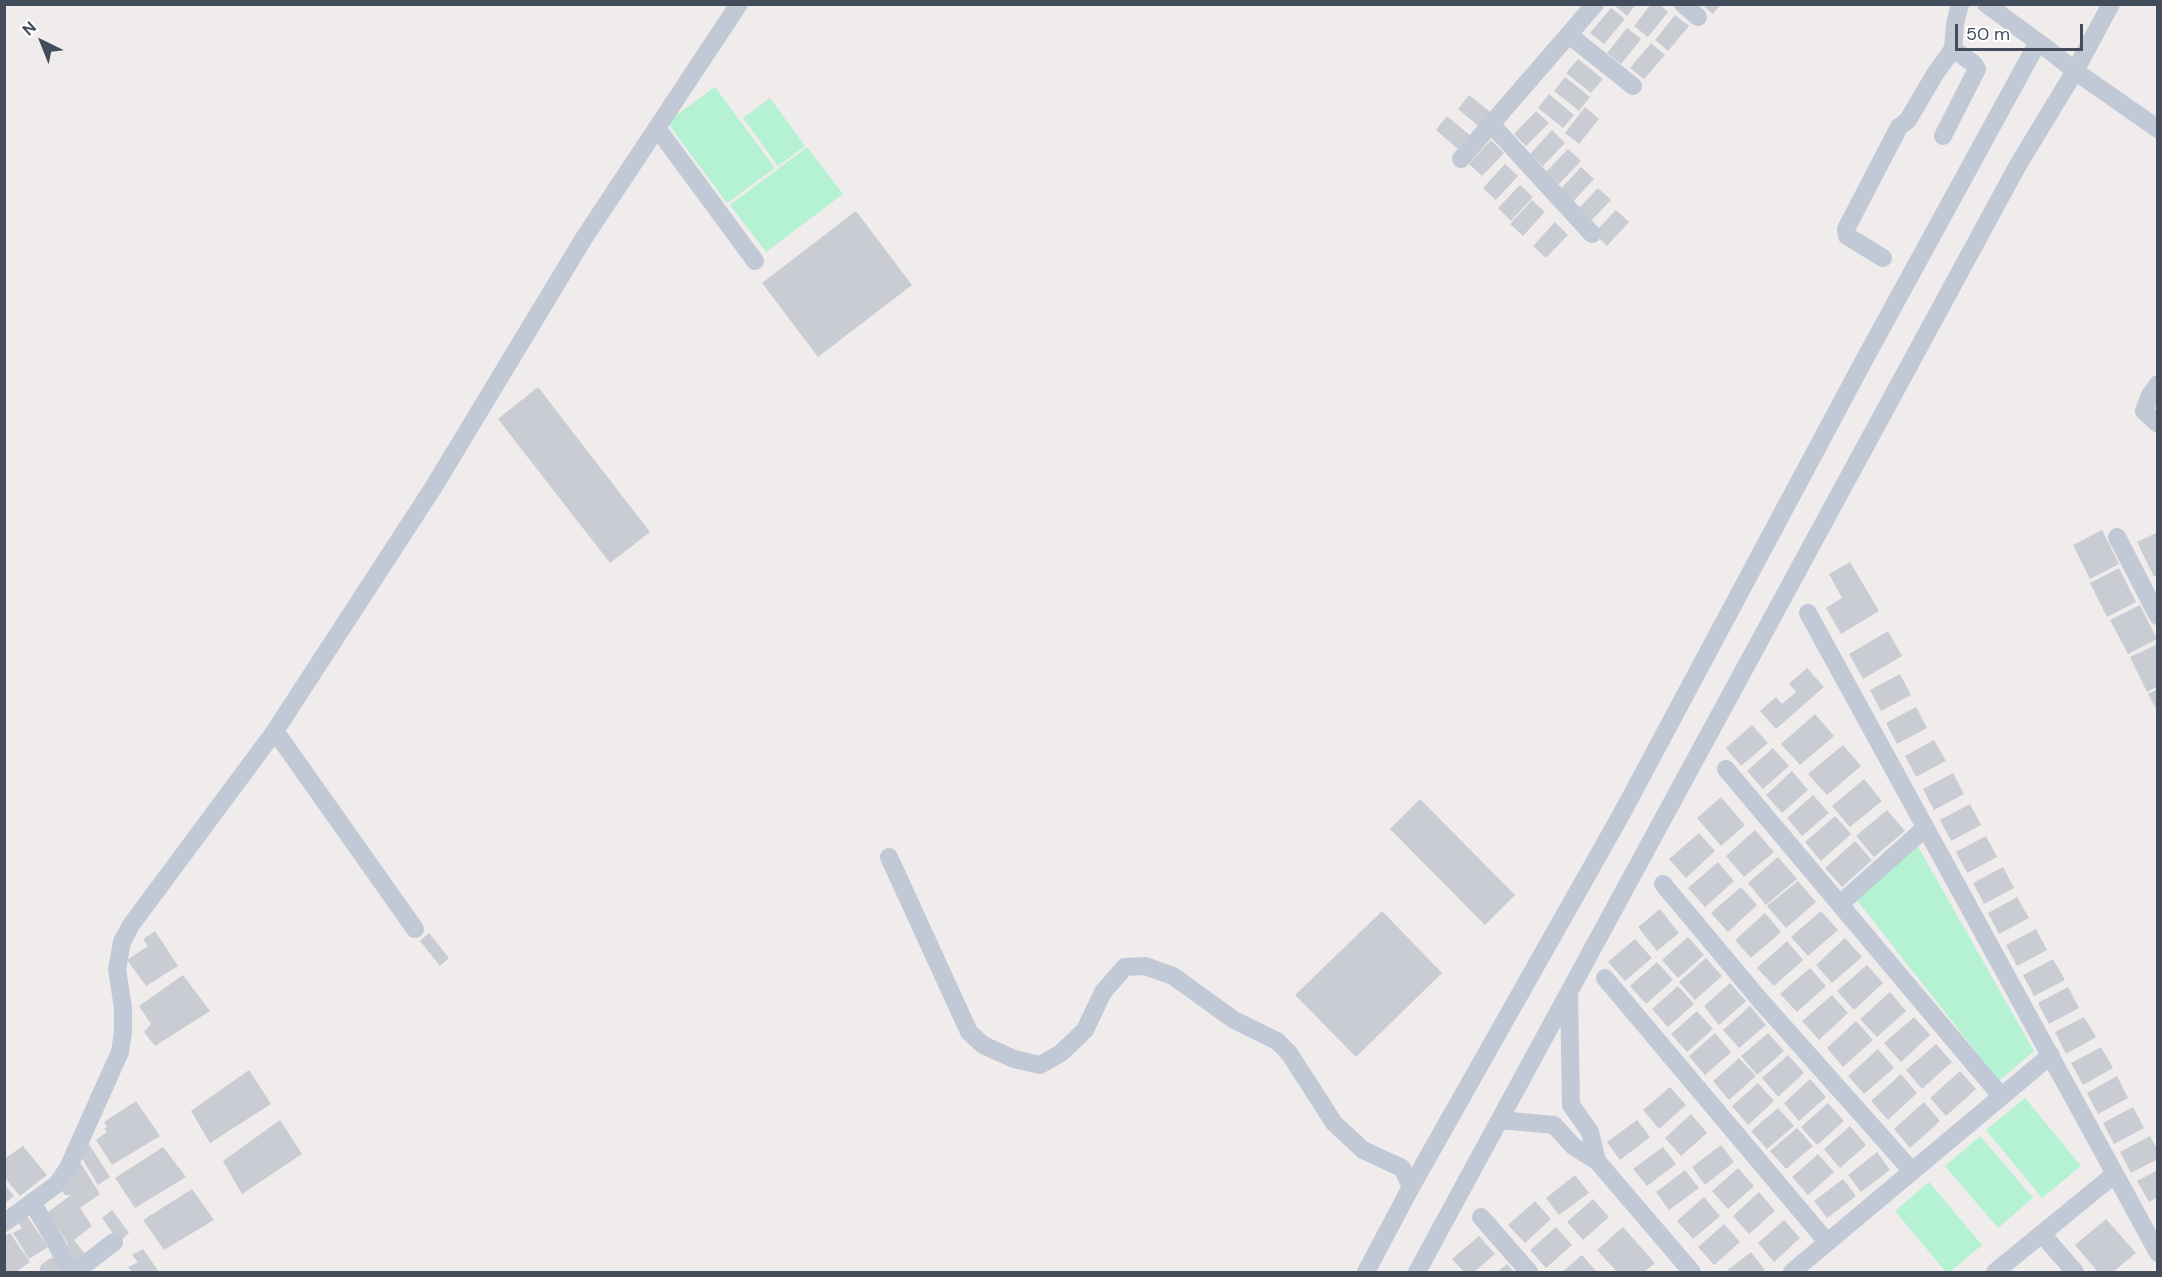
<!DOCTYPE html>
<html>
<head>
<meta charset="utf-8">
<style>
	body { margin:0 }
	#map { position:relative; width:2162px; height:1277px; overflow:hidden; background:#efeceb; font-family:"DM Sans",sans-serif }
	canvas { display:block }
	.frame { position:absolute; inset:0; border:6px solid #434c5a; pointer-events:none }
	.north { position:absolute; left:12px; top:12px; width:60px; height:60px; -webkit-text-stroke:4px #fff; paint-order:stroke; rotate:317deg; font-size:16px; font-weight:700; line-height:24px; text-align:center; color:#434c5a }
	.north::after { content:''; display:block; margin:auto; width:21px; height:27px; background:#434c5a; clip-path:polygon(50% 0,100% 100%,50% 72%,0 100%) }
	.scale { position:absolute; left:1955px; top:24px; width:128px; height:27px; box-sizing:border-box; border:3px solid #434c5a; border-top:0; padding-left:8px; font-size:18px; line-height:21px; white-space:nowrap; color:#434c5a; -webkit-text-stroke:4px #fff; paint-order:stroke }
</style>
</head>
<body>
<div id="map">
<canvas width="2162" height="1277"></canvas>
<div class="frame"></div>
<div class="north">N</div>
<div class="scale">50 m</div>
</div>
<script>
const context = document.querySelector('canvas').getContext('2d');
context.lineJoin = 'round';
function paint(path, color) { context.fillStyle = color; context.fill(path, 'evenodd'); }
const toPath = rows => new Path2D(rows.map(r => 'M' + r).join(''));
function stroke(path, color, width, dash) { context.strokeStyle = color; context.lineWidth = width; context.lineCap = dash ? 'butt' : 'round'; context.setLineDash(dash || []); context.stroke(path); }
paint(toPath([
	[715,87,775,168,727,203,667,122],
	[770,98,805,146,778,166,743,118],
	[807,147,843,194,766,252,730,205],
	[1917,845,2034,1051,1999,1081,1856,899],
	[2025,1098,2081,1166,2042,1198,1986,1130],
	[1980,1136,2033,1198,1998,1228,1945,1166],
	[1929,1182,1982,1245,1950,1272,1946,1272,1895,1211]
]), '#b4f2d3');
paint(toPath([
	[1613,4,1636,4,1627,16],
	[1651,4,1659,4,1668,12,1648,37,1634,26],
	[1701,4,1721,4,1713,14],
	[1611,8,1625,19,1604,44,1590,33],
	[1675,15,1689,26,1668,51,1655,40],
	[1627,28,1641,39,1621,64,1607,53],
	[1651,43,1665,55,1644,79,1630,68],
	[1578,59,1603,79,1591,93,1566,73],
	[1565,77,1590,97,1579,111,1554,91],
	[1549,94,1574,115,1563,128,1538,108],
	[1469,95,1495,116,1483,130,1458,109],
	[1585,107,1599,119,1579,144,1565,133],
	[1536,111,1549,123,1526,146,1514,134],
	[1447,116,1472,137,1460,151,1436,130],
	[1552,130,1565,143,1543,166,1530,154],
	[1491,140,1504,153,1482,176,1469,164],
	[1568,149,1581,161,1559,184,1546,172],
	[1505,164,1518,176,1496,200,1483,188],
	[1581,167,1594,179,1572,203,1559,191],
	[1520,185,1533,197,1511,221,1498,208],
	[1598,188,1611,200,1589,223,1576,211],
	[1532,200,1545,212,1523,236,1510,224],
	[1616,210,1629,222,1607,246,1594,233],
	[856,211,912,285,818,357,762,283],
	[1555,222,1568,235,1546,258,1533,246],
	[538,387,650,532,610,563,498,419],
	[2102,530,2119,564,2090,579,2073,545],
	[2158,532,2158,575,2154,577,2137,542],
	[1850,562,1879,611,1841,634,1826,608,1842,598,1829,574],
	[2119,568,2136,602,2107,617,2090,583],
	[2140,605,2157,639,2128,654,2110,620],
	[1888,631,1902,656,1863,679,1849,654],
	[2158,644,2158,686,2147,692,2130,657],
	[1807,668,1824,687,1776,729,1760,711,1776,697,1782,704,1796,692,1789,684],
	[1900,674,1911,695,1881,711,1870,690],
	[2158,689,2158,712,2148,694],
	[1916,707,1927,728,1897,744,1886,723],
	[1815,714,1834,736,1800,765,1781,744],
	[1752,725,1768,743,1741,766,1726,748],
	[1934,740,1946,761,1916,777,1905,756],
	[1843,745,1861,766,1827,795,1808,774],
	[1773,748,1789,766,1763,789,1747,771],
	[1792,771,1808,790,1782,813,1766,795],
	[1953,773,1964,794,1934,810,1923,789],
	[1864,779,1882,801,1850,827,1832,806],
	[1813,795,1829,813,1802,836,1787,818],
	[1721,797,1745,825,1721,846,1697,818],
	[1420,799,1515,895,1485,925,1390,829],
	[1970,804,1981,825,1951,841,1940,820],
	[1887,810,1905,831,1874,857,1856,836],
	[1835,816,1851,834,1821,861,1805,842],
	[1755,830,1774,852,1744,877,1726,856],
	[1699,833,1715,851,1686,878,1669,859],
	[1986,836,1997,857,1967,873,1956,852],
	[1855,841,1872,860,1842,887,1825,868],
	[1778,857,1797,879,1766,905,1748,883],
	[1718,862,1734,881,1705,907,1688,888],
	[2003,867,2014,888,1984,904,1973,883],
	[1798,881,1816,902,1786,928,1767,906],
	[1741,887,1757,905,1728,932,1711,913],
	[2017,897,2029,918,1999,934,1988,913],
	[1660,909,1679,933,1657,951,1638,927],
	[1382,911,1442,973,1356,1057,1295,995],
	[1821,911,1838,930,1808,956,1791,937],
	[1765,913,1781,932,1751,958,1735,940],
	[2036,929,2047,950,2017,966,2006,945],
	[155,931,178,966,146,986,127,960,148,946,143,939],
	[429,933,449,958,440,966,420,941],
	[1688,937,1704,955,1678,978,1662,960],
	[1845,938,1862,957,1832,983,1816,965],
	[1635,939,1652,958,1625,981,1608,962],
	[1787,941,1803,960,1774,986,1757,968],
	[1706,958,1722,976,1695,1000,1679,982],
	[2053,959,2065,980,2034,996,2023,975],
	[1657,962,1673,980,1646,1004,1630,986],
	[1867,965,1883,983,1854,1010,1837,991],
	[1810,968,1826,986,1797,1012,1780,994],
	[183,975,210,1011,155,1046,144,1032,151,1024,139,1006],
	[1730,983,1746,1001,1719,1025,1704,1006],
	[1678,986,1694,1004,1668,1027,1652,1009],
	[2068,987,2079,1008,2049,1024,2038,1003],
	[1890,992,1906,1011,1877,1037,1860,1019],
	[1832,995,1848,1013,1819,1040,1802,1021],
	[1750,1006,1766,1025,1739,1048,1723,1030],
	[1697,1011,1713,1029,1687,1052,1671,1034],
	[1914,1017,1930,1035,1901,1062,1884,1043],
	[2084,1017,2096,1037,2066,1054,2055,1032],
	[1856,1021,1873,1040,1843,1067,1827,1048],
	[1715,1033,1731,1052,1705,1075,1689,1056],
	[1768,1033,1784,1051,1757,1075,1741,1056],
	[1936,1044,1952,1062,1922,1089,1906,1070],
	[2101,1047,2113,1068,2083,1085,2071,1063],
	[1878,1049,1894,1068,1864,1094,1848,1076],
	[1788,1055,1804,1073,1778,1097,1762,1078],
	[1739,1058,1756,1076,1729,1100,1713,1081],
	[249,1070,271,1104,210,1143,191,1111],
	[1960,1071,1976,1089,1946,1116,1930,1098],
	[1901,1074,1917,1093,1888,1120,1871,1101],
	[2117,1076,2128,1098,2098,1114,2087,1093],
	[1810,1079,1826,1097,1799,1121,1784,1103],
	[1758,1083,1774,1101,1748,1125,1732,1106],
	[1670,1087,1686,1105,1659,1129,1643,1110],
	[136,1101,160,1136,112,1165,96,1140,107,1132,104,1129,107,1127,104,1122],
	[1924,1102,1940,1121,1910,1148,1894,1129],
	[1828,1103,1844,1121,1817,1145,1801,1127],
	[2133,1107,2144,1128,2114,1144,2103,1123],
	[1778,1108,1794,1126,1767,1149,1751,1131],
	[1691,1114,1707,1133,1681,1156,1665,1138],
	[280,1120,302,1154,242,1194,223,1161],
	[1637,1120,1650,1137,1620,1160,1607,1142],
	[1850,1126,1866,1145,1840,1168,1824,1149],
	[1797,1128,1813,1146,1786,1169,1770,1151],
	[2150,1136,2158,1151,2158,1159,2131,1173,2120,1152],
	[89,1144,110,1177,98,1185,78,1152],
	[1721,1145,1734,1162,1705,1185,1692,1167],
	[23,1146,47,1175,20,1196,4,1177,4,1159],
	[163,1147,186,1177,135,1208,115,1178],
	[1663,1147,1676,1164,1647,1186,1633,1169],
	[1877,1152,1890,1170,1861,1192,1848,1175],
	[1818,1154,1834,1172,1808,1195,1792,1177],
	[78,1159,100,1194,80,1208,92,1226,74,1240,89,1259,79,1267,64,1248,68,1244,48,1212,71,1195,65,1195,59,1185],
	[1738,1168,1754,1186,1728,1209,1712,1191],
	[1685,1170,1699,1188,1669,1210,1656,1192],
	[2158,1170,2158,1197,2149,1202,2137,1181],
	[1575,1175,1589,1193,1559,1215,1546,1198],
	[1843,1179,1856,1196,1827,1218,1814,1201],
	[4,1184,14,1196,4,1204],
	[192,1189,214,1220,164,1250,143,1220],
	[1759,1192,1775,1211,1749,1234,1733,1216],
	[1704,1197,1720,1216,1693,1239,1677,1221],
	[1593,1199,1609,1217,1583,1240,1567,1222],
	[1535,1201,1551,1219,1525,1243,1508,1225],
	[112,1210,129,1233,119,1242,102,1218],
	[27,1216,48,1247,29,1259,13,1233,22,1228,18,1222],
	[2106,1219,2136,1253,2113,1272,2098,1272,2075,1245],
	[1784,1220,1800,1238,1774,1262,1758,1243],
	[1724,1224,1740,1242,1714,1265,1698,1247],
	[1556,1227,1572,1245,1546,1268,1530,1250],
	[1623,1227,1655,1263,1644,1272,1617,1272,1597,1250],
	[10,1233,30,1262,16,1272,4,1272,4,1237],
	[1479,1236,1495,1254,1474,1272,1464,1272,1452,1259],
	[143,1249,159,1272,132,1272,128,1267,138,1262,132,1255],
	[1751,1252,1765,1270,1761,1272,1725,1272],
	[1582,1255,1597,1272,1562,1272],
	[56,1257,67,1272,39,1272,41,1265,49,1259],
	[1507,1264,1514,1272,1497,1272]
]), '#caccd4');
stroke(toPath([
	[1683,4,1698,17],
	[1986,4,2049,50,2075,71,2158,129],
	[1569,35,1633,86],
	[1491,124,1592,234],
	[657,128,755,261],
	[1943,136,1977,69,1974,64,1953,49],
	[1461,159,1595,4],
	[1883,258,1847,236,1846,229,1899,127,1908,120,1935,74,1953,49,1955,24,1960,4],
	[2158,384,2150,395,2144,411,2158,424],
	[2117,537,2158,616],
	[1808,613,2115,1174,1995,1272],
	[275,731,415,929],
	[1726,769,2001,1096],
	[889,857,969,1032,983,1045,1014,1059,1040,1065,1061,1053,1085,1030,1103,992,1125,967,1145,966,1173,976,1234,1020,1277,1041,1289,1053,1334,1123,1363,1150,1402,1168,1411,1187],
	[1663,884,1760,1000,1911,1170],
	[1840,904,1925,828],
	[1605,978,1827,1242],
	[1569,993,1571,1105,1590,1132,1597,1161],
	[1500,1120,1554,1125,1573,1146,1597,1161,1692,1272],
	[2115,1174,2158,1253],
	[32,1202,55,1241,70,1272],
	[1481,1217,1529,1272],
	[4,1223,57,1184,68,1168,120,1052,123,1032,123,1008,117,969,122,942,131,925,275,731,433,488,584,238,739,4],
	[2042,1234,2075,1272],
	[75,1272,114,1242],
	[1366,1272,1411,1187,1621,815,1862,364,2038,42],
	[1417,1272,2018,165,2075,71,2111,4],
	[1792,1272,2051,1055]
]), '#c0c9d5', 18);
</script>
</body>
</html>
